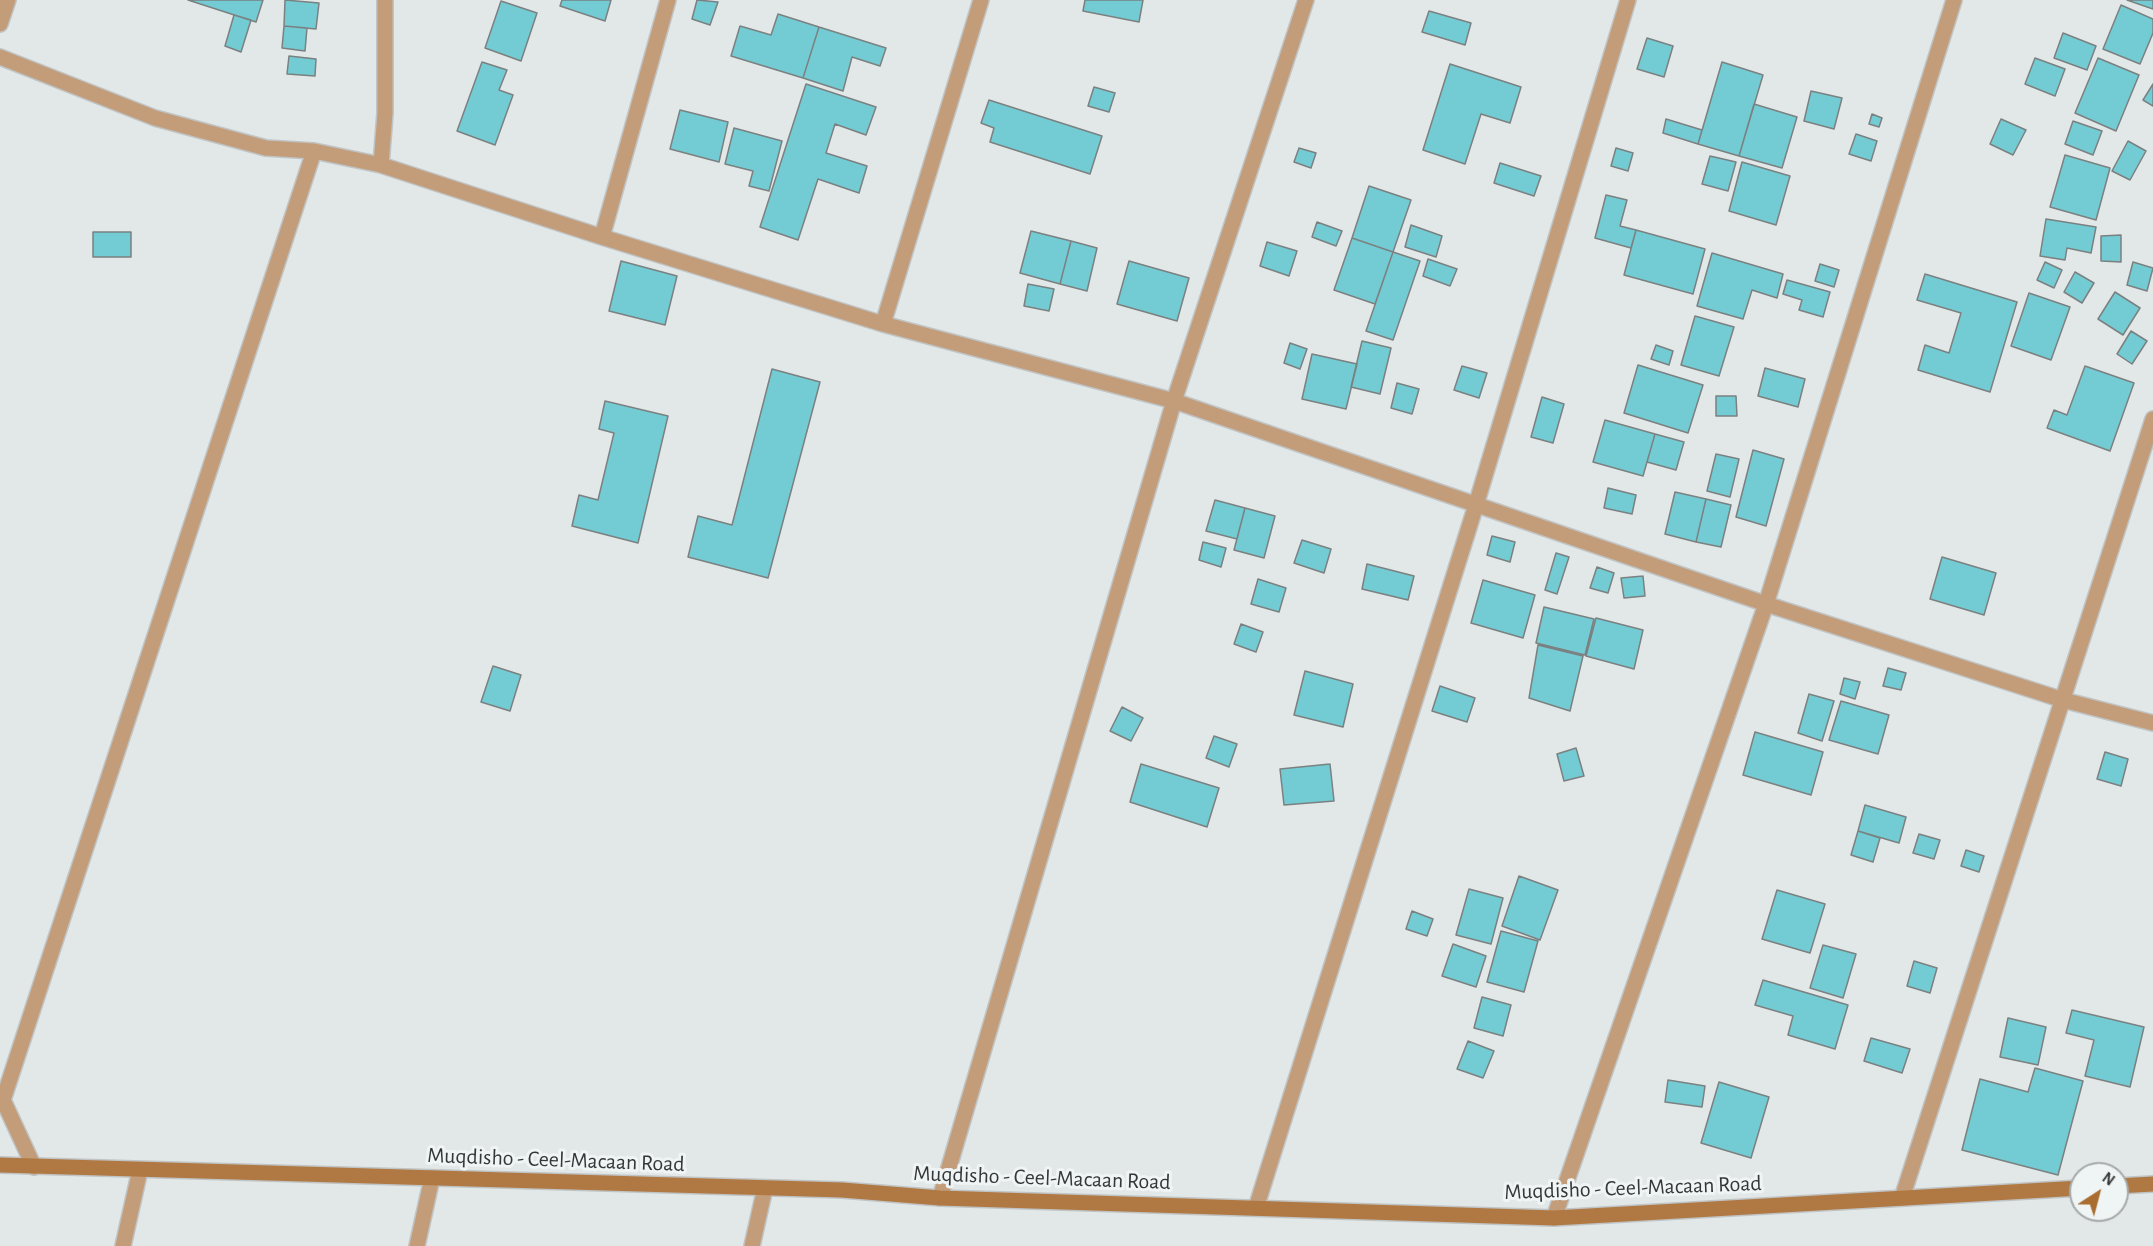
<!DOCTYPE html>
<html>
<head>
<meta charset="utf-8">
<style>
	body { margin:0 }
	#map { position:relative; width:2153px; height:1246px; overflow:hidden; background:#e2e7e7; font-family:"Alegreya Sans",sans-serif }
	canvas { display:block }
	.north { position:absolute; left:2069px; top:1162px; width:60px; height:60px; box-sizing:border-box; background:#eff4f5; border:2px solid #a5a9a9; border-radius:50%; rotate:36deg; font-size:16px; font-weight:700; line-height:24px; text-align:center; color:#363838 }
	.north::after { content:''; display:block; margin:auto; width:21px; height:27px; background:#a96d30; clip-path:polygon(50% 0,100% 100%,50% 72%,0 100%) }
</style>
</head>
<body>
<div id="map">
<canvas width="2153" height="1246"></canvas>
<div class="north">N</div>
</div>
<script>
const context = document.querySelector('canvas').getContext('2d');
context.lineJoin = 'round';
function paint(path, color) { context.fillStyle = color; context.fill(path, 'evenodd'); }
const toPath = rows => new Path2D(rows.map(r => 'M' + r).join(''));
function stroke(path, color, width, dash) { context.strokeStyle = color; context.lineWidth = width; context.lineCap = dash ? 'butt' : 'round'; context.setLineDash(dash || []); context.stroke(path); }
function drawText(font, color, halo, rows, align = 'center') {
  context.font = font + ' "Alegreya Sans",sans-serif'; context.lineWidth = 6; context.setLineDash([]); context.textBaseline = 'middle'; context.strokeStyle = halo; context.fillStyle = color; for (const [text, x, y, turn = 0] of rows) {
    context.save(); context.translate(x, y); context.rotate((+turn || 0) * Math.PI / 180); context.textAlign = isNaN(turn) ? turn : align; if (halo) context.strokeText(text, 0, 0); context.fillText(text, 0, 0); context.restore();
  }
}
const building = toPath([
	[188,0,263,0,256,22,188,0],
	[285,0,319,3,316,29,284,26,285,0],
	[562,0,611,0,605,21,560,6,562,0],
	[697,0,718,2,710,25,692,19,697,0],
	[1085,0,1143,0,1139,22,1083,11,1085,0],
	[2127,0,2153,0,2153,9,2127,0],
	[501,1,537,13,521,61,485,48,501,1],
	[2121,5,2153,19,2153,33,2140,64,2103,49,2121,5],
	[1429,11,1471,23,1465,45,1422,32,1429,11],
	[778,14,819,27,803,78,731,56,740,26,771,35,778,14],
	[234,15,251,20,241,52,225,46,234,15],
	[284,26,307,28,305,51,282,48,284,26],
	[819,27,886,48,880,66,852,57,843,91,803,78,819,27],
	[2063,33,2096,46,2087,70,2054,58,2063,33],
	[1647,38,1673,46,1664,77,1637,69,1647,38],
	[289,56,316,59,315,76,287,74,289,56],
	[2035,58,2065,69,2055,96,2025,84,2035,58],
	[2098,58,2139,75,2116,131,2075,113,2098,58],
	[482,62,507,70,499,90,513,95,495,145,457,131,482,62],
	[1722,62,1763,75,1739,156,1698,144,1722,62],
	[1450,64,1521,87,1510,123,1481,114,1465,164,1423,150,1450,64],
	[806,84,876,107,866,135,835,124,826,153,867,166,859,193,818,179,798,240,760,227,806,84],
	[2153,84,2153,106,2143,100,2153,84],
	[1094,87,1115,93,1109,112,1088,106,1094,87],
	[1811,91,1842,98,1834,129,1804,121,1811,91],
	[989,100,1102,136,1090,174,990,142,994,128,981,123,989,100],
	[1754,104,1797,117,1782,168,1739,156,1754,104],
	[680,110,728,122,719,162,670,149,680,110],
	[1872,114,1882,118,1879,127,1869,124,1872,114],
	[1666,119,1702,130,1698,144,1663,133,1666,119],
	[2001,119,2026,130,2013,155,1990,144,2001,119],
	[2073,121,2102,131,2093,155,2065,144,2073,121],
	[734,128,782,141,769,191,749,186,753,171,725,164,734,128],
	[1856,134,1877,141,1871,161,1849,154,1856,134],
	[2128,141,2146,151,2130,180,2112,171,2128,141],
	[1299,148,1316,153,1311,168,1294,162,1299,148],
	[1616,148,1633,153,1628,171,1611,166,1616,148],
	[2065,155,2110,168,2096,220,2050,207,2065,155],
	[1710,156,1736,162,1728,191,1702,184,1710,156],
	[1742,162,1790,176,1776,225,1729,211,1742,162],
	[1500,163,1541,176,1534,196,1494,183,1500,163],
	[1369,186,1411,200,1393,252,1352,238,1369,186],
	[1606,195,1627,200,1620,226,1636,230,1631,248,1595,238,1606,195],
	[2046,219,2096,227,2091,253,2067,248,2065,260,2040,256,2046,219],
	[1317,222,1342,231,1336,246,1312,237,1317,222],
	[1411,225,1442,236,1436,257,1405,247,1411,225],
	[1636,230,1705,249,1693,294,1624,275,1636,230],
	[1031,231,1071,241,1060,284,1020,273,1031,231],
	[93,232,131,232,131,257,93,257,93,232],
	[2121,235,2121,262,2101,261,2101,236,2121,235],
	[1352,238,1393,252,1375,304,1334,290,1352,238],
	[1071,241,1097,248,1087,291,1060,284,1071,241],
	[1267,242,1297,251,1289,276,1260,266,1267,242],
	[1393,252,1420,261,1393,340,1366,331,1393,252],
	[1712,253,1783,274,1777,298,1752,290,1743,319,1697,306,1712,253],
	[1428,259,1457,269,1450,286,1423,276,1428,259],
	[621,261,677,276,665,325,609,311,621,261],
	[1129,261,1189,278,1177,321,1117,304,1129,261],
	[2045,262,2062,270,2054,288,2037,280,2045,262],
	[2133,262,2153,268,2147,291,2127,285,2133,262],
	[1820,264,1839,270,1834,287,1815,281,1820,264],
	[2075,272,2094,283,2082,303,2064,292,2075,272],
	[1925,274,2017,302,1990,392,1918,370,1925,345,1949,353,1961,313,1917,300,1925,274],
	[1787,280,1830,292,1823,317,1799,310,1802,300,1783,294,1787,280],
	[1028,284,1054,289,1049,311,1024,306,1028,284],
	[2115,292,2140,308,2123,335,2098,319,2115,292],
	[2029,293,2070,307,2051,360,2011,346,2029,293],
	[1695,316,1734,327,1719,376,1681,365,1695,316],
	[2131,331,2147,341,2132,364,2117,354,2131,331],
	[1362,341,1391,348,1380,394,1351,387,1362,341],
	[1290,343,1307,349,1300,369,1284,363,1290,343],
	[1656,345,1673,351,1669,365,1651,359,1656,345],
	[1312,354,1357,364,1346,409,1302,399,1312,354],
	[1638,365,1703,385,1688,433,1624,413,1638,365],
	[1462,366,1487,373,1479,398,1454,390,1462,366],
	[2085,366,2134,383,2110,451,2047,428,2054,410,2067,415,2085,366],
	[1765,368,1805,379,1798,407,1758,396,1765,368],
	[772,369,820,382,768,578,688,557,698,516,732,525,772,369],
	[1397,383,1419,389,1412,414,1391,408,1397,383],
	[1716,396,1736,396,1737,416,1716,416,1716,396],
	[1542,397,1564,404,1553,443,1531,437,1542,397],
	[605,401,668,416,638,543,572,526,579,495,598,500,614,433,599,429,605,401],
	[1605,420,1655,434,1643,476,1593,462,1605,420],
	[1655,434,1684,442,1676,470,1647,462,1655,434],
	[1753,450,1784,459,1766,526,1736,517,1753,450],
	[1716,454,1739,459,1730,497,1707,491,1716,454],
	[1608,488,1636,495,1632,514,1604,508,1608,488],
	[1675,492,1706,499,1696,542,1665,534,1675,492],
	[1706,499,1731,505,1721,547,1696,542,1706,499],
	[1215,500,1245,508,1237,539,1206,531,1215,500],
	[1245,508,1275,516,1264,558,1234,550,1245,508],
	[1492,536,1515,542,1510,562,1487,555,1492,536],
	[1302,540,1331,549,1324,573,1294,563,1302,540],
	[1203,542,1226,548,1221,567,1199,560,1203,542],
	[1556,553,1569,557,1557,594,1545,590,1556,553],
	[1942,557,1996,573,1984,615,1930,599,1942,557],
	[1367,564,1414,576,1408,600,1362,589,1367,564],
	[1597,567,1614,573,1608,593,1590,588,1597,567],
	[1643,576,1645,596,1624,598,1621,578,1643,576],
	[1258,579,1286,588,1279,612,1251,604,1258,579],
	[1483,580,1535,595,1523,638,1471,623,1483,580],
	[1544,607,1594,619,1585,655,1536,643,1544,607],
	[1596,618,1643,630,1634,669,1586,656,1596,618],
	[1241,624,1263,632,1256,652,1234,644,1241,624],
	[1538,645,1583,656,1570,711,1529,698,1538,645],
	[493,666,521,675,510,711,481,702,493,666],
	[1888,668,1906,673,1901,690,1883,686,1888,668],
	[1305,671,1353,684,1343,727,1294,715,1305,671],
	[1844,678,1860,682,1855,699,1840,694,1844,678],
	[1440,686,1475,698,1467,722,1432,711,1440,686],
	[1809,694,1834,701,1822,741,1798,733,1809,694],
	[1841,701,1889,715,1878,754,1829,740,1841,701],
	[1122,707,1143,718,1131,741,1110,731,1122,707],
	[1755,732,1823,752,1811,795,1743,775,1755,732],
	[1214,736,1237,744,1229,767,1206,758,1214,736],
	[1576,748,1584,776,1564,781,1557,754,1576,748],
	[2105,752,2128,759,2121,786,2097,779,2105,752],
	[1141,764,1219,788,1207,827,1130,802,1141,764],
	[1330,764,1334,801,1284,805,1280,769,1330,764],
	[1865,805,1906,817,1899,843,1858,831,1865,805],
	[1858,831,1880,838,1873,862,1851,855,1858,831],
	[1919,834,1940,840,1934,859,1913,853,1919,834],
	[1966,850,1984,856,1979,872,1961,866,1966,850],
	[1519,876,1558,890,1540,940,1502,926,1519,876],
	[1469,889,1503,898,1491,944,1456,935,1469,889],
	[1777,890,1825,904,1810,953,1762,939,1777,890],
	[1412,911,1433,919,1427,936,1406,929,1412,911],
	[1501,931,1538,941,1524,992,1487,982,1501,931],
	[1453,944,1486,956,1476,987,1442,976,1453,944],
	[1823,945,1856,954,1843,998,1810,988,1823,945],
	[1914,961,1937,968,1930,993,1907,986,1914,961],
	[1763,980,1848,1005,1835,1049,1788,1035,1793,1016,1755,1005,1763,980],
	[1482,997,1511,1005,1503,1036,1474,1028,1482,997],
	[2072,1010,2144,1027,2130,1087,2085,1076,2094,1040,2066,1033,2072,1010],
	[2008,1018,2046,1027,2038,1065,2000,1057,2008,1018],
	[1871,1038,1910,1049,1902,1073,1864,1061,1871,1038],
	[1468,1041,1494,1051,1483,1078,1457,1069,1468,1041],
	[2035,1068,2083,1081,2058,1175,1962,1150,1980,1079,2028,1092,2035,1068],
	[1668,1080,1705,1086,1702,1107,1665,1102,1668,1080],
	[1719,1082,1769,1097,1751,1158,1701,1143,1719,1082]
]);
paint(building, '#73ccd4');
stroke(building, '#7b8080', 1.5);
const street = toPath([
	[0,24,8,0],
	[0,57,155,118,266,148,314,151,381,165,602,237,883,324,1174,401,1766,604,2063,700,2153,723],
	[381,165,385,113,385,0],
	[602,237,668,0],
	[883,324,981,0],
	[34,1167,3,1100,314,151],
	[940,1198,1174,401,1306,0],
	[1902,1198,2153,419],
	[1256,1208,1476,505,1628,0],
	[1554,1218,1766,604,1954,0],
	[123,1246,140,1170],
	[417,1246,432,1178],
	[752,1246,765,1188]
]);
const secondary = toPath([
	[0,1165,842,1190,940,1198,1554,1218,2081,1188],
	[2117,1186,2153,1184]
]);
stroke(street, '#c0c4c4', 18);
stroke(secondary, '#c0c4c4', 18);
stroke(street, '#c39d7a', 15);
stroke(secondary, '#b07842', 15);
drawText('22px', '#363838', '#eff4f5', [
	["Muqdisho - Ceel-Macaan Road",556,1160,2],
	["Muqdisho - Ceel-Macaan Road",1042,1178,2],
	["Muqdisho - Ceel-Macaan Road",1633,1188,-2]
]);
</script>
</body>
</html>
